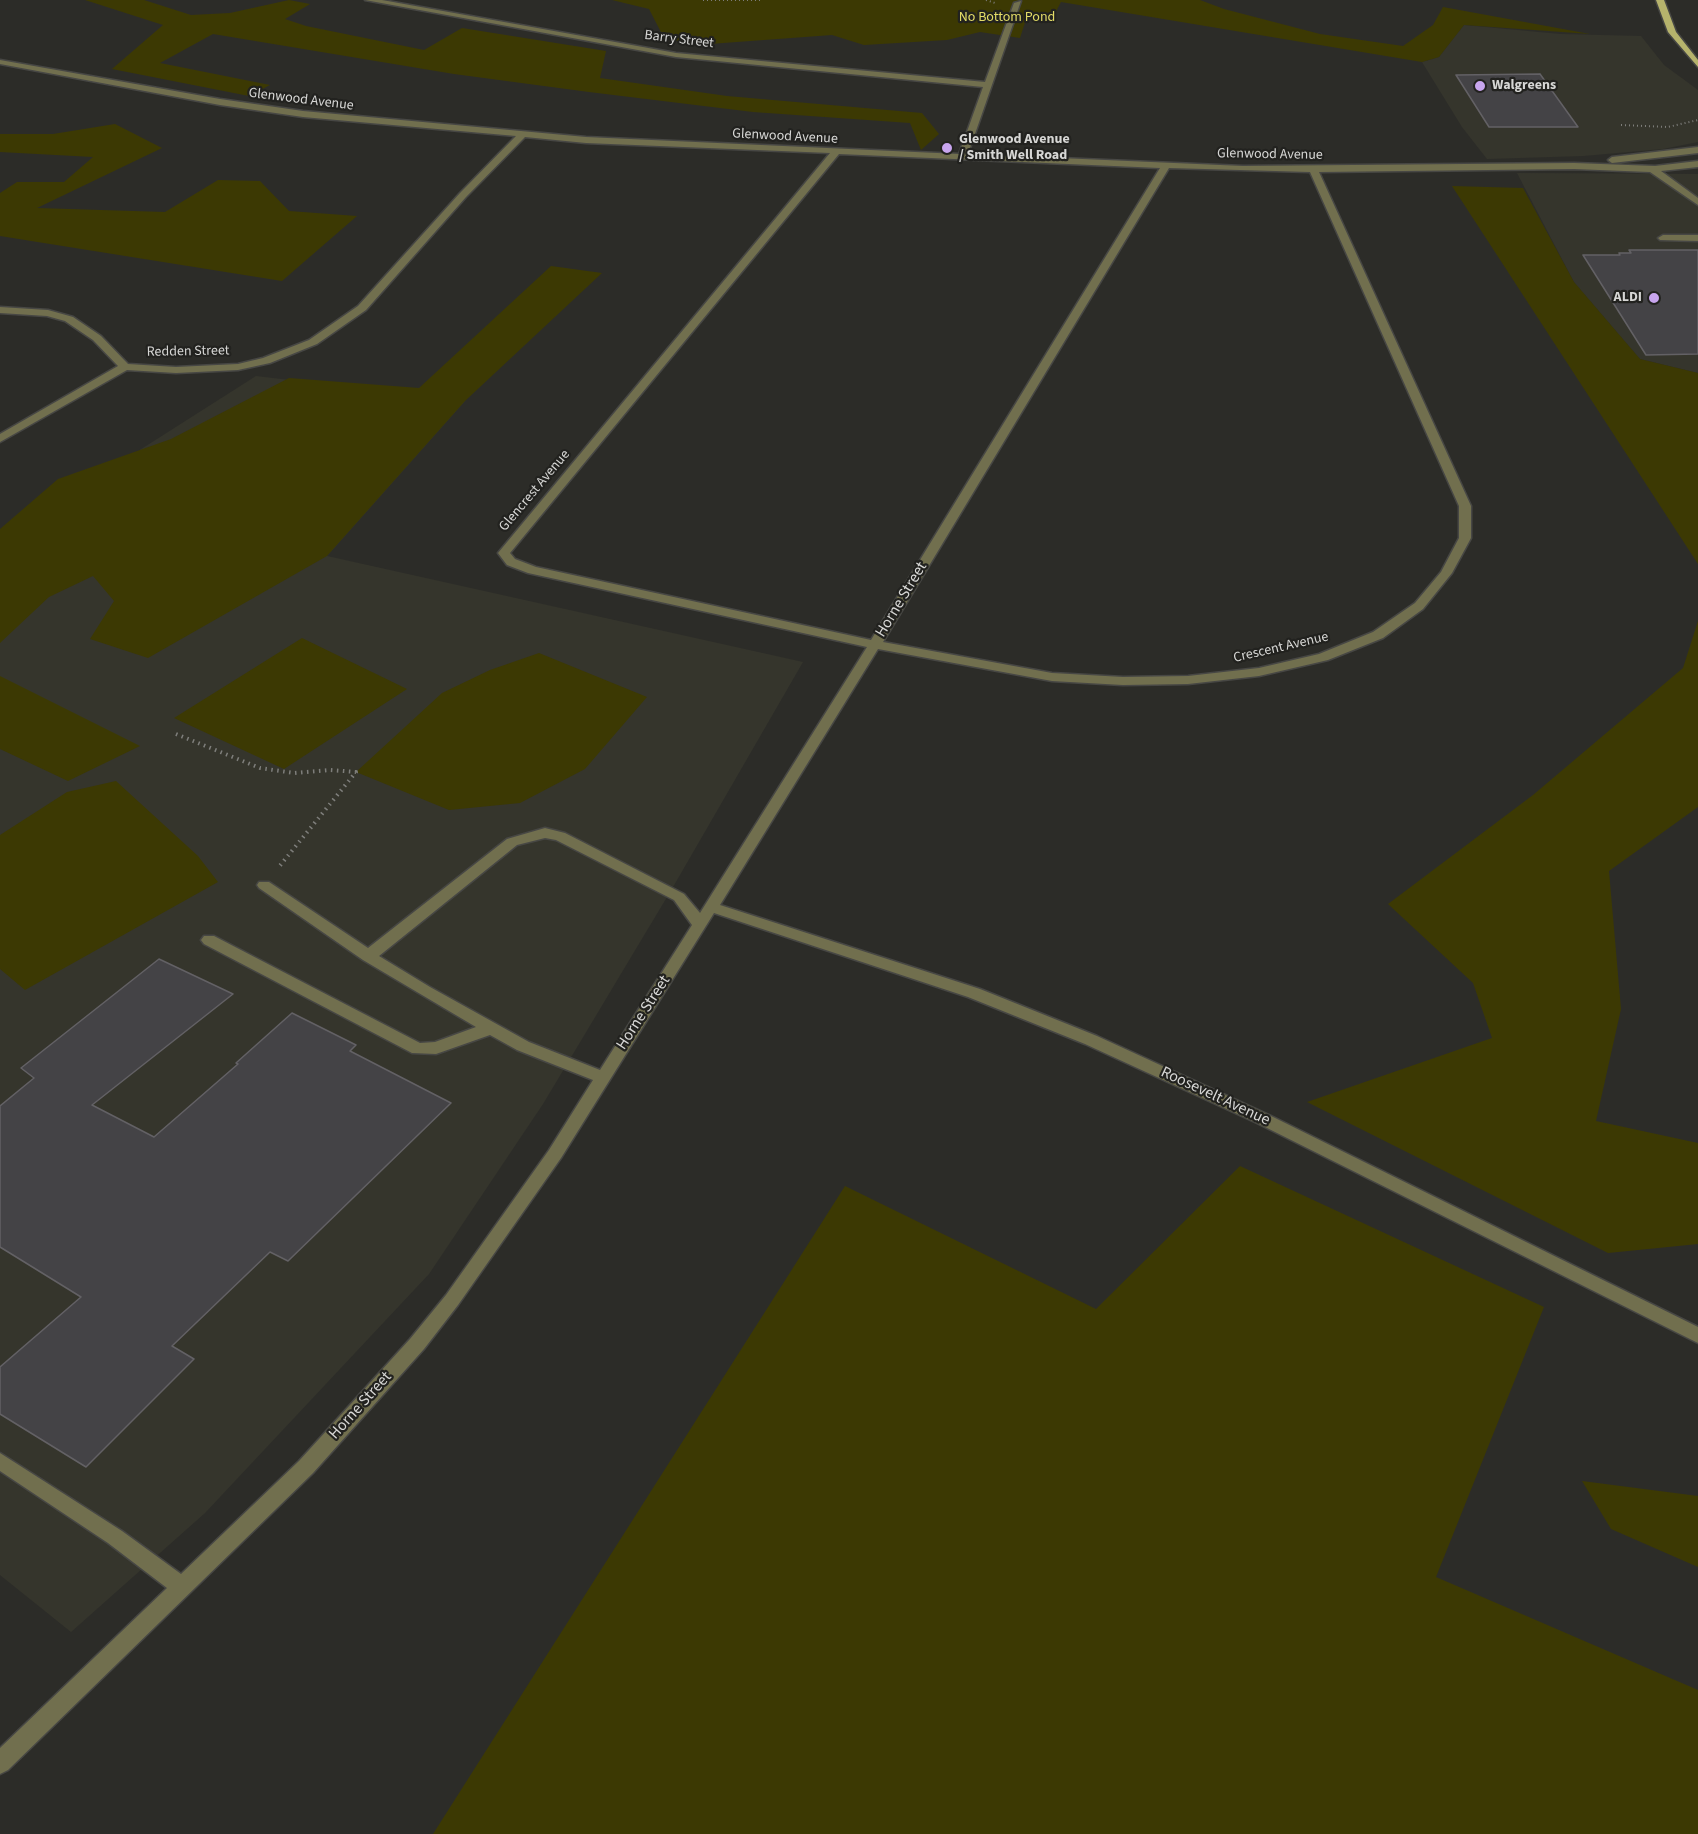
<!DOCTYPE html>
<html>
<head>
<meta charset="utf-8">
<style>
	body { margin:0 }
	canvas { display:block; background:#2c2c28 }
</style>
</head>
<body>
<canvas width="1698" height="1834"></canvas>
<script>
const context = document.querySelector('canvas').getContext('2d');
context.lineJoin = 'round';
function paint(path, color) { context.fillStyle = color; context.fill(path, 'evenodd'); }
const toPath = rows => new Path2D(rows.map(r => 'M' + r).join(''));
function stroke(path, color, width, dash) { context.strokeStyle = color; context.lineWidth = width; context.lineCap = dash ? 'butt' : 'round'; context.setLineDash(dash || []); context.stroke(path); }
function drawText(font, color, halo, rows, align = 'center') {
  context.font = font + ' "Source Sans 3",sans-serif'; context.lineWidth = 4.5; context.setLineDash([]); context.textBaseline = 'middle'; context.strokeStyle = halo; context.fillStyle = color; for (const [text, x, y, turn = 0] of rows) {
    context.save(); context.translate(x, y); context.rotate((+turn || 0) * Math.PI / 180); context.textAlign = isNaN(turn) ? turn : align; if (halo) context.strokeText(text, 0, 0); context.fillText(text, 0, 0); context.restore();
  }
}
paint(toPath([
	[1464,25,1560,34,1641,36,1664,65,1698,90,1698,142,1663,149,1583,156,1487,159,1462,127,1422,62,1439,57],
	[1517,173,1698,174,1698,373,1640,359,1574,282],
	[256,376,465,401,327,556,803,662,673,887,543,1104,429,1274,205,1513,71,1632,0,1575,0,539]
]), '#35352c');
paint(toPath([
	[85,0,144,0,191,15,230,13,289,0,310,4,285,19,306,26,424,50,462,28,606,51,600,78,727,96,922,113,939,134,921,150,910,123,753,112,589,92,454,74,213,34,160,63,270,85,249,96,112,69,163,25],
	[612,0,1200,0,1224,9,1320,34,1403,46,1433,25,1443,7,1590,34,1464,25,1439,57,1422,62,1061,2,1052,19,1028,13,1020,38,980,32,947,40,864,45,832,35,696,45,664,38,649,9],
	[115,124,162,148,37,208,165,212,218,180,260,181,289,211,357,216,282,281,0,236,0,193,17,182,64,182,93,157,0,152,0,134,53,134],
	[1452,186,1523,188,1574,282,1640,359,1698,373,1698,564],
	[551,266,602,273,465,401,327,556,148,658,90,639,114,601,93,576,49,597,0,643,0,529,58,479,171,439,289,378,419,388],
	[1698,621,1698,807,1609,871,1621,1009,1596,1121,1698,1143,1698,1244,1608,1253,1307,1102,1492,1038,1473,983,1388,904,1533,795,1683,668],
	[302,638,407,689,284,769,174,718],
	[539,653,647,697,585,769,520,803,449,810,356,772,442,693,490,670],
	[0,676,140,746,68,781,0,749],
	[116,781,198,856,218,882,25,990,0,969,0,835,67,792],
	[1240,1166,1544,1307,1436,1577,1698,1690,1698,1834,433,1834,845,1186,1096,1309],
	[1582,1481,1698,1496,1698,1567,1611,1529]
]), '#3c3903');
const building = toPath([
	[1540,74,1578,127,1489,127,1456,75,1540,74],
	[1629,250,1698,250,1698,354,1646,355,1583,255,1620,255,1619,253,1631,253,1629,250],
	[159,959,233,994,92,1105,154,1137,238,1064,236,1063,292,1013,356,1045,350,1051,451,1103,288,1261,270,1252,172,1346,194,1359,86,1467,0,1414,0,1367,81,1297,0,1247,0,1106,34,1078,21,1068,159,959]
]);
paint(building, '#444346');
stroke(building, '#636165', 1.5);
const minor = toPath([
	[365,0,382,0,676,53,985,82,1014,3,1021,1,968,154,1243,166,1574,163,1655,166,1698,161,1698,167,1661,171,1698,198,1698,205,1650,172,1574,169,1319,172,1471,506,1471,538,1452,573,1423,609,1383,638,1328,660,1259,676,1188,684,1123,685,1052,681,878,649,720,905,980,989,1097,1036,1269,1115,1698,1327,1698,1343,1257,1123,1085,1044,968,997,714,913,561,1158,458,1305,424,1349,313,1473,8,1770,0,1774,0,1748,167,1588,108,1543,0,1471,0,1453,122,1531,181,1574,299,1461,410,1339,446,1295,549,1150,593,1080,517,1050,490,1035,436,1054,412,1053,204,944,201,940,204,936,214,936,420,1043,435,1042,476,1027,363,960,259,888,257,885,259,882,269,882,368,948,507,839,545,828,565,833,684,894,700,913,867,647,528,573,507,565,498,553,830,153,586,143,525,137,466,197,366,310,317,344,270,363,238,370,176,373,127,370,0,442,0,434,118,366,93,340,65,321,47,316,0,313,0,307,48,310,73,317,101,336,128,364,176,367,238,364,263,358,309,340,358,306,460,193,516,136,303,117,220,105,0,64,0,60,220,99,303,111,586,137,959,154,983,87,676,57,365,0],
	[839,154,1160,168,871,640,536,567,515,559,510,553,839,154],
	[1169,168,1310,172,1459,506,1459,538,1441,572,1415,603,1373,632,1319,654,1259,668,1188,676,1123,677,1052,673,883,642,1169,168],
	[545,838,556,840,674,900,692,925,600,1070,529,1042,430,987,379,956,517,845,545,838],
	[1698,147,1698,153,1612,163,1608,160,1612,157,1698,147],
	[1663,235,1698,235,1698,241,1660,240,1658,238,1663,235]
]);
const major = toPath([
	[1656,0,1664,0,1676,32,1698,60,1698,67,1668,32,1656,0]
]);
stroke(minor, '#474744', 3);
stroke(major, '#474744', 3);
stroke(toPath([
	[703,0,762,0],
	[986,0,995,3],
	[1621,125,1668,127,1698,120]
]), '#7e7e7b', 2, [1, 3]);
stroke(toPath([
	[176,734,260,768,294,773,330,770,356,772,278,868]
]), '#7e7e7b', 4, [1.5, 4.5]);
paint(minor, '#716f4e');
paint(major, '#b6b36c');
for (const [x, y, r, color] of [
	[1480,86,6,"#c8a5ee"],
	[947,148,6,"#c8a5ee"],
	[1654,298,6,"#c8a5ee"]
]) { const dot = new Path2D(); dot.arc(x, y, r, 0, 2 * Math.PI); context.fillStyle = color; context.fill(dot); stroke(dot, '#22221f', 2); }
drawText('14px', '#e3dc67', '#22221f', [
	["No Bottom Pond",1007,18]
]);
drawText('14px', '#d7d7d5', '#22221f', [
	["Barry Street",679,40,7],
	["Glenwood Avenue",301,100,7],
	["Glenwood Avenue",785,137,3],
	["Glenwood Avenue",1270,155,1],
	["Redden Street",188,352,-1],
	["Glencrest Avenue",535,491,-50],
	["Crescent Avenue",1281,648,-13]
]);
drawText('bold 14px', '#d7d7d5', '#22221f', [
	["Walgreens",1492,86],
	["Glenwood Avenue",959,140],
	["/ Smith Well Road",959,156],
	["ALDI",1642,298,"right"]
], 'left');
drawText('16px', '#d7d7d5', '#22221f', [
	["Horne Street",902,600,-59],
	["Horne Street",644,1013,-57],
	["Roosevelt Avenue",1215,1097,25],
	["Horne Street",361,1406,-48]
]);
</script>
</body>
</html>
